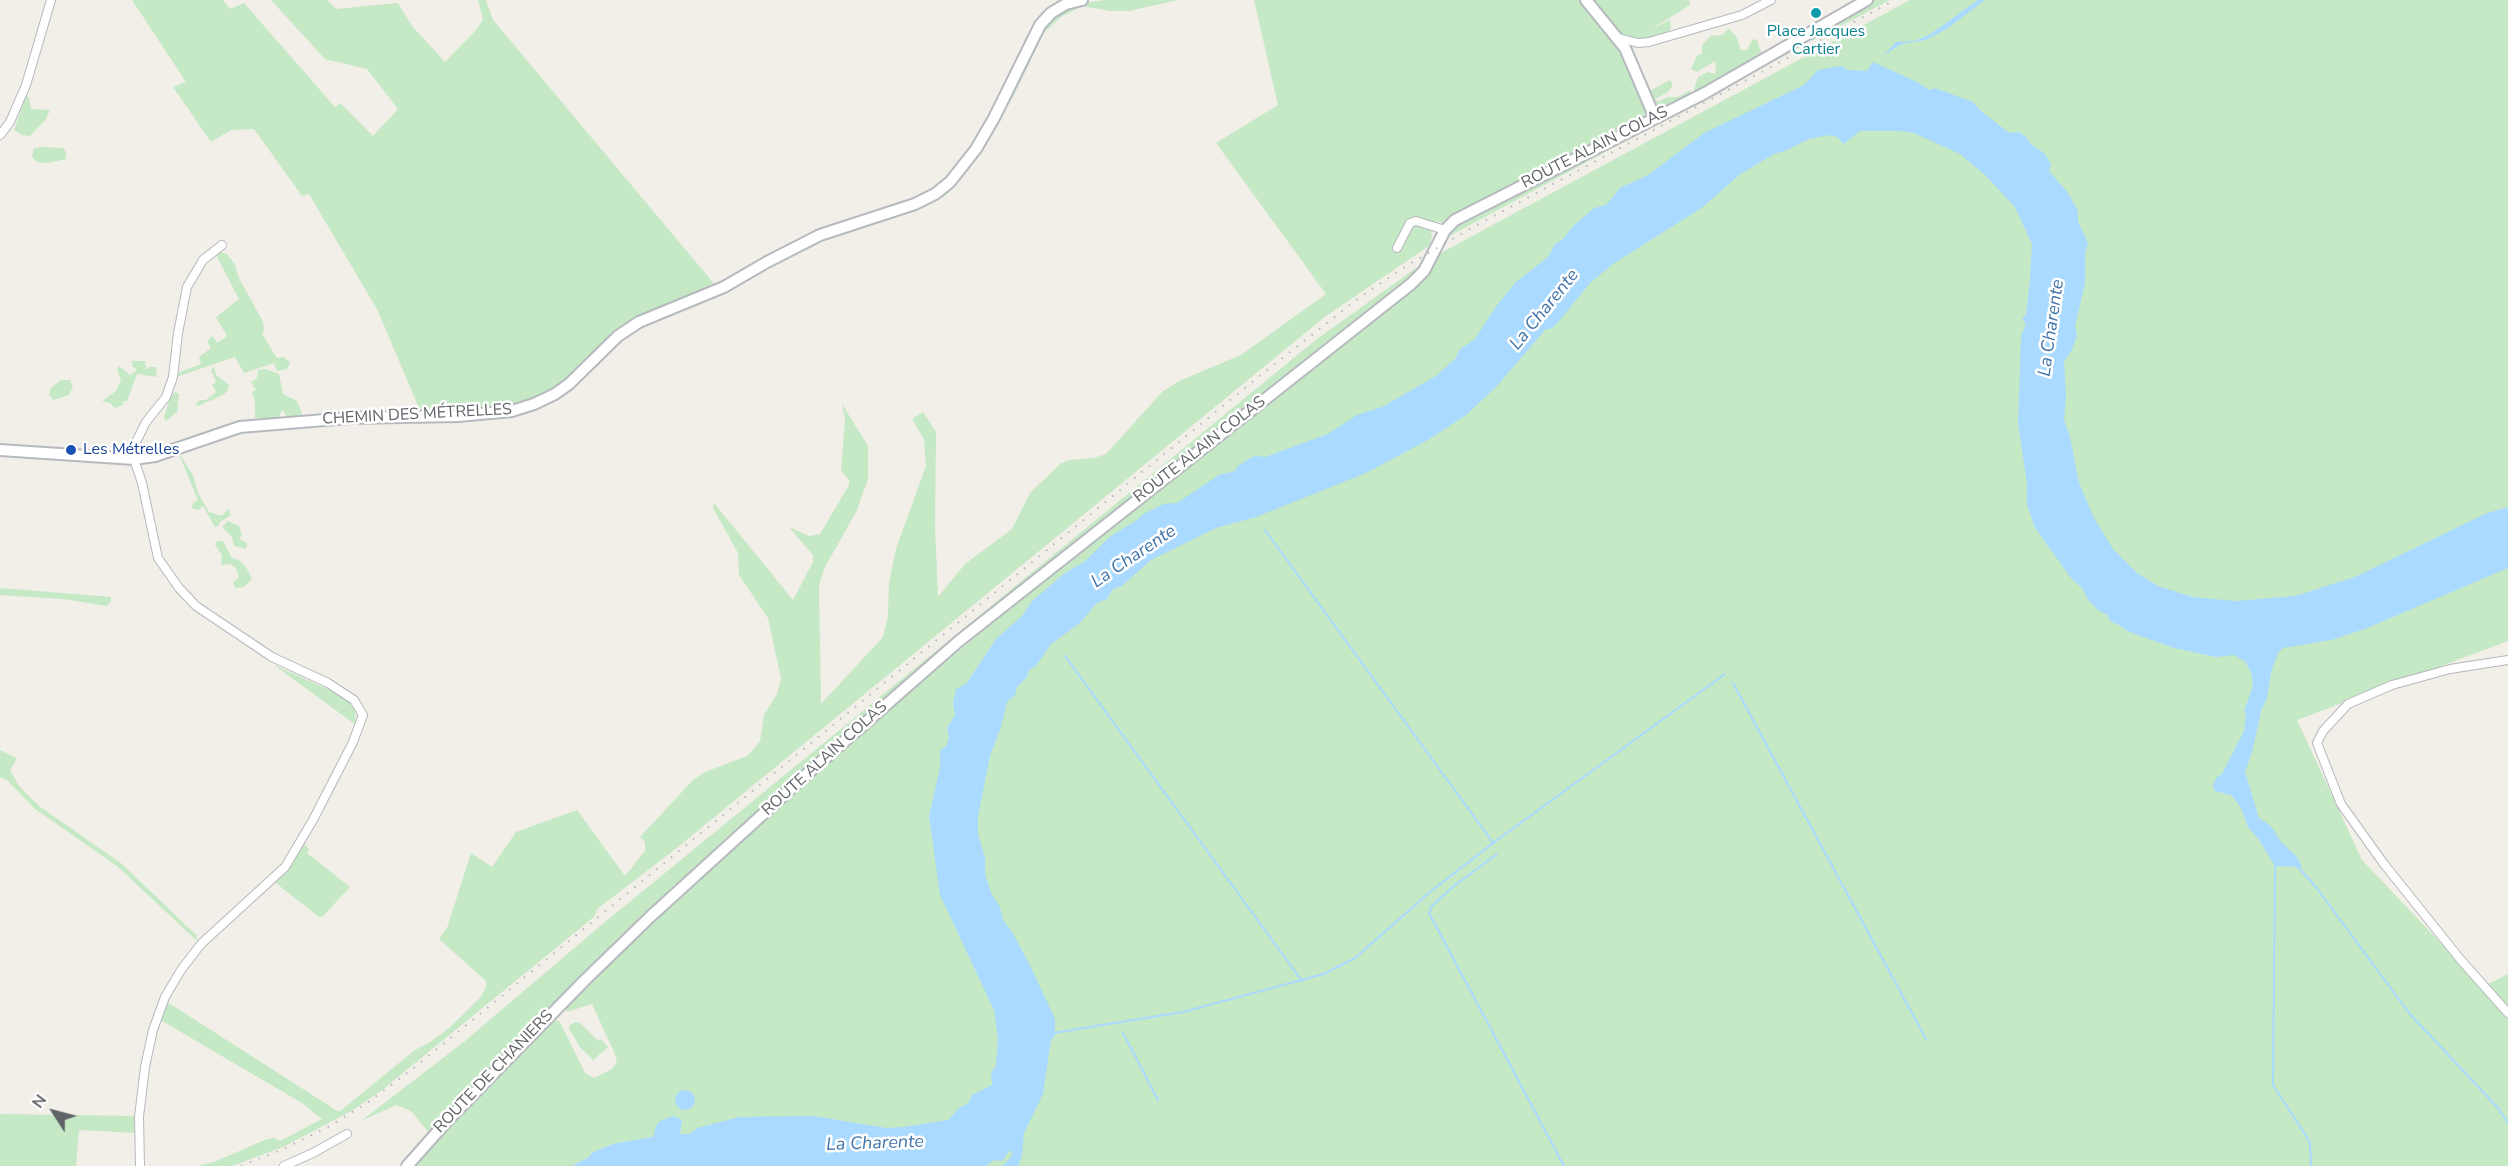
<!DOCTYPE html>
<html>
<head>
<meta charset="utf-8">
<style>
	body { margin:0 }
	#map { position:relative; width:2508px; height:1166px; overflow:hidden; background:#f1efe8; font-family:"Nunito Sans",sans-serif }
	canvas { display:block }
	.north { position:absolute; left:24px; top:1082px; width:60px; height:60px; -webkit-text-stroke:4px #fff; paint-order:stroke; rotate:306deg; font-size:16px; font-weight:700; line-height:24px; text-align:center; color:#5f6368 }
	.north::after { content:''; display:block; margin:auto; width:21px; height:27px; background:#5f6368; clip-path:polygon(50% 0,100% 100%,50% 72%,0 100%) }
</style>
</head>
<body>
<div id="map">
<canvas width="2508" height="1166"></canvas>
<div class="north">N</div>
</div>
<script>
const context = document.querySelector('canvas').getContext('2d');
context.lineJoin = 'round';
function paint(path, color) { context.fillStyle = color; context.fill(path, 'evenodd'); }
const toPath = rows => new Path2D(rows.map(r => 'M' + r).join(''));
function stroke(path, color, width, dash) { context.strokeStyle = color; context.lineWidth = width; context.lineCap = dash ? 'butt' : 'round'; context.setLineDash(dash || []); context.stroke(path); }
function drawText(font, color, halo, rows, align = 'center') {
  context.font = font + ' "Nunito Sans",sans-serif'; context.lineWidth = 5; context.setLineDash([]); context.textBaseline = 'middle'; context.strokeStyle = halo; context.fillStyle = color; for (const [text, x, y, turn = 0] of rows) {
    context.save(); context.translate(x, y); context.rotate((+turn || 0) * Math.PI / 180); context.textAlign = isNaN(turn) ? turn : align; if (halo) context.strokeText(text, 0, 0); context.fillText(text, 0, 0); context.restore();
  }
}
paint(toPath([
	[132,0,223,0,230,9,244,3,335,107,340,103,373,136,398,109,367,69,325,59,271,0,327,0,336,9,398,3,412,26,445,62,477,29,483,19,478,0,486,0,493,20,716,286,653,311,568,380,540,398,502,409,421,413,378,311,309,194,302,196,254,129,231,130,211,142,173,87,186,82],
	[1106,0,1178,0,1129,11,1111,11,1082,6,1061,17,1044,33,1014,95,989,139,963,177,945,196,911,209,954,183,1033,41,1051,16,1083,3],
	[1254,0,1581,0,1616,40,1650,112,1641,120,1458,212,1442,222,1429,221,1432,236,1429,246,1326,316,673,851,597,909,595,916,382,1090,353,1110,283,1147,232,1166,198,1166,214,1162,265,1140,274,1138,280,1141,322,1119,302,1103,157,1018,164,1000,339,1112,415,1050,429,1043,449,1028,480,998,486,987,486,981,439,939,447,928,471,853,492,867,516,832,577,810,625,876,645,851,645,842,640,837,693,780,705,772,747,756,753,750,760,741,764,715,777,694,781,678,768,618,739,575,738,553,713,508,714,503,793,600,813,562,813,555,789,527,809,536,820,534,849,485,849,480,841,470,845,420,842,404,868,446,868,479,857,510,825,567,819,585,821,704,883,637,888,616,889,583,896,549,926,466,924,439,912,419,923,412,936,432,935,526,938,597,965,564,1012,529,1030,493,1060,464,1069,460,1094,458,1106,454,1162,392,1179,381,1241,355,1326,294,1216,143,1278,105],
	[1591,0,1689,0,1690,5,1650,30,1670,20,1671,28,1667,33,1637,40,1625,38,1618,33],
	[1872,0,1890,0,1812,41,1810,39],
	[1910,0,2508,0,2508,641,2297,720,2362,860,2455,958,2488,984,2508,974,2508,1166,735,1166,1014,1135,628,1141,616,1143,594,1152,589,1157,572,1166,413,1166,544,1028,557,1020,560,1022,585,1073,594,1078,612,1069,617,1062,614,1052,592,1004,567,1012,566,1007,641,934,640,929,650,920,656,919,707,871,825,766,825,761,829,757,835,757,840,748,860,730,866,729,878,720,879,713,889,710,1082,546,1255,414,1437,255],
	[1729,28,1737,38,1741,50,1747,50,1753,39,1757,40,1762,55,1803,42,1806,44,1444,239,1454,227,1474,214,1659,112,1654,109,1646,93,1670,80,1673,85,1668,92,1655,99,1658,102,1667,97,1678,97,1688,91,1693,92,1698,77,1708,72,1716,74,1715,61,1697,72,1691,69,1697,56,1702,53,1702,45,1711,36,1722,35],
	[26,96,29,97,31,109,50,110,46,119,30,136,22,135,14,130],
	[44,147,63,148,66,152,66,159,48,163,37,162,32,157,34,148],
	[217,250,228,255,235,265,238,276,263,322,264,331,262,334,277,358,283,357,290,362,287,369,277,371,274,363,244,373,235,357,176,377,175,374,201,364,199,357,211,348,207,342,210,338,213,336,217,343,227,336,216,317,239,299,215,253],
	[1423,263,1419,271,911,675,680,886,514,1044,430,1134,411,1111,396,1105,361,1121,465,1041,599,927,1317,339],
	[132,361,145,361,146,370,149,367,156,367,157,377,137,374,127,401,122,402,123,405,115,408,110,403,102,401,116,391,121,380,117,369,119,366,130,375,137,370,132,366],
	[214,367,216,375,229,385,228,390,223,395,198,406,195,404,200,400,206,400,216,392,212,385,216,382,211,370],
	[265,369,279,374,283,394,297,401,302,414,300,419,289,419,282,410,278,420,273,421,266,418,255,418,255,402,252,392,256,390,251,382,257,378,258,370],
	[61,380,70,380,73,387,69,395,53,400,49,395,51,388],
	[175,392,179,394,177,412,166,421,164,417,170,398],
	[178,452,193,475,198,493,209,512,222,516,228,509,231,515,220,522,218,526,215,527,203,506,198,510,192,508,193,503,198,500],
	[228,521,239,526,242,535,239,539,247,543,246,549,234,546,232,537,222,527],
	[217,541,223,541,232,558,239,560,246,567,252,579,244,587,235,588,233,582,239,577,236,568,230,564,221,565,222,555,215,545],
	[0,588,111,597,111,601,107,606,63,599,0,595],
	[274,665,345,697,355,711,356,725],
	[0,750,17,758,10,770,19,786,39,806,122,864,197,936,196,940,117,866,35,809,8,781,0,777],
	[305,844,309,850,307,853,350,887,323,916,319,917,272,880],
	[575,1022,580,1023,598,1041,601,1039,608,1047,593,1060,580,1047,569,1029,569,1026],
	[0,1114,136,1116,136,1133,79,1130,76,1166,0,1166]
]), '#c5e8c5');
paint(toPath([
	[1978,0,1985,0,1948,28,1926,40,1901,44,1883,56,1896,42,1914,41,1929,35],
	[1873,62,1917,82,1929,90,1935,88,1973,102,1981,111,2009,133,2019,132,2026,137,2031,144,2045,154,2051,165,2049,171,2068,193,2078,211,2078,221,2088,243,2085,253,2085,284,2075,326,2077,335,2072,350,2064,361,2066,395,2064,420,2070,437,2079,483,2094,518,2113,549,2137,573,2158,586,2193,597,2236,601,2295,596,2355,577,2487,513,2508,507,2508,568,2367,628,2331,640,2283,648,2278,653,2271,672,2267,699,2262,708,2252,752,2245,772,2259,818,2271,826,2281,842,2297,857,2302,867,2275,866,2259,840,2248,827,2241,808,2231,795,2215,791,2213,786,2216,778,2222,774,2244,731,2246,714,2244,711,2253,686,2252,676,2246,662,2234,655,2216,657,2174,648,2127,631,2119,625,2110,621,2108,615,2099,611,2088,600,2083,589,2071,578,2035,528,2027,505,2027,484,2018,423,2021,336,2026,324,2022,319,2026,314,2030,280,2032,244,2015,207,1985,175,1960,154,1914,133,1899,131,1860,131,1844,144,1837,137,1829,135,1809,139,1785,151,1774,154,1739,175,1703,207,1613,264,1590,283,1555,326,1554,325,1553,328,1545,330,1497,386,1466,415,1428,440,1366,473,1256,517,1216,528,1151,560,1122,586,1113,589,1107,599,1097,603,1080,623,1051,644,1036,666,1029,670,1027,677,1017,687,1015,695,1007,702,1001,727,990,756,978,816,978,834,985,858,985,874,992,895,1000,907,1003,920,1012,932,1030,965,1055,1019,1055,1035,1051,1040,1043,1094,1024,1133,1022,1156,1018,1166,1002,1166,1012,1156,1011,1149,1002,1161,994,1160,986,1166,572,1166,589,1157,593,1152,616,1143,653,1137,656,1126,660,1121,674,1116,682,1120,680,1134,690,1134,697,1128,739,1117,814,1116,887,1128,903,1127,948,1120,960,1107,968,1104,972,1095,992,1085,991,1074,996,1065,998,1038,994,1010,940,895,929,816,940,768,940,750,946,746,949,737,947,728,955,715,953,703,956,689,966,684,996,639,1022,616,1032,601,1065,573,1084,562,1111,536,1137,520,1143,514,1164,504,1177,503,1219,475,1235,471,1238,466,1247,460,1255,456,1265,457,1328,434,1357,415,1382,407,1436,376,1456,358,1459,350,1475,339,1497,305,1516,282,1548,257,1555,244,1563,239,1572,227,1594,208,1606,205,1620,188,1648,175,1704,133,1804,85,1818,70,1842,66,1848,70,1867,71],
	'675 1100a10 10 0 1 1 20 0a10 10 0 1 1-20 0Z'
]), '#aadaff');
stroke(toPath([
	[1265,530,1494,844],
	[1065,656,1302,981],
	[1733,683,1926,1039],
	[1497,854,1454,886,1432,906,1429,913,1564,1166],
	[2275,866,2273,1085,2310,1142,2311,1166],
	[2298,867,2316,887,2409,1013,2498,1108,2508,1123],
	[1053,1033,1183,1012,1324,974,1355,958,1430,892,1493,843,1725,674],
	[1123,1033,1158,1100]
]), '#aadaff', 2);
const street = toPath([
	[1619,38,1638,43,1649,42,1742,15,1771,0],
	[0,135,10,122,26,85,51,0],
	[1397,248,1410,223,1416,221,1445,230],
	[2508,660,2450,669,2392,685,2348,704,2323,731,2317,743,2341,804,2384,864,2460,959,2508,1013],
	[140,1166,139,1117,145,1067,153,1030,165,997,181,970,201,944,285,867,313,820,353,742,363,715,354,700,328,683,272,657,196,606,179,588,158,558,142,483,134,459,134,446,146,422,166,397,173,377,178,333,187,287,203,260,222,245],
	[284,1166,313,1153,347,1134]
]);
const secondary = toPath([
	[1586,0,1625,48,1655,118],
	[0,450,134,459,155,456,240,427,349,418,458,416,512,411,534,404,555,394,569,384,618,336,639,322,724,287,767,262,820,235,915,204,935,194,950,182,976,149,994,118,1040,25,1051,13,1066,4,1082,0],
	[407,1166,448,1120,584,981,651,916,806,775,959,641,1411,284,1424,271,1445,230,1455,220,1705,93,1867,0]
]);
stroke(street, '#b5b8bc', 10);
stroke(secondary, '#b6babf', 14);
stroke(street, '#fff', 8);
stroke(secondary, '#fff', 10);
stroke(toPath([
	[241,1166,281,1150,326,1128,367,1103,415,1067,1262,374,1360,297,1408,265,1466,231,1895,0]
]), '#b6b7b8', 2, [1.5, 8]);
for (const [x, y, r, color] of [
	[1816,13,6,"#0f9aa8"],
	[71,450,6,"#1a4fb4"]
]) { const dot = new Path2D(); dot.arc(x, y, r, 0, 2 * Math.PI); context.fillStyle = color; context.fill(dot); stroke(dot, '#fff', 2); }
drawText('16px', '#0d838f', '#fff', [
	["Place Jacques",1816,32],
	["Cartier",1816,50]
]);
drawText('16px', '#5f6368', '#fff', [
	["ROUTE ALAIN COLAS",1595,148,-27],
	["CHEMIN DES MÉTRELLES",417,415,-3],
	["ROUTE ALAIN COLAS",1200,450,-38],
	["ROUTE ALAIN COLAS",825,759,-42],
	["ROUTE DE CHANIERS",494,1072,-46]
]);
drawText('16px', '#164399', '#fff', [
	["Les Métrelles",83,450]
], 'left');
drawText('italic 18px', '#4174aa', '#fff', [
	["La Charente",1545,310,-51],
	["La Charente",2052,328,-82],
	["La Charente",1134,557,-34],
	["La Charente",875,1144,-2]
]);
</script>
</body>
</html>
